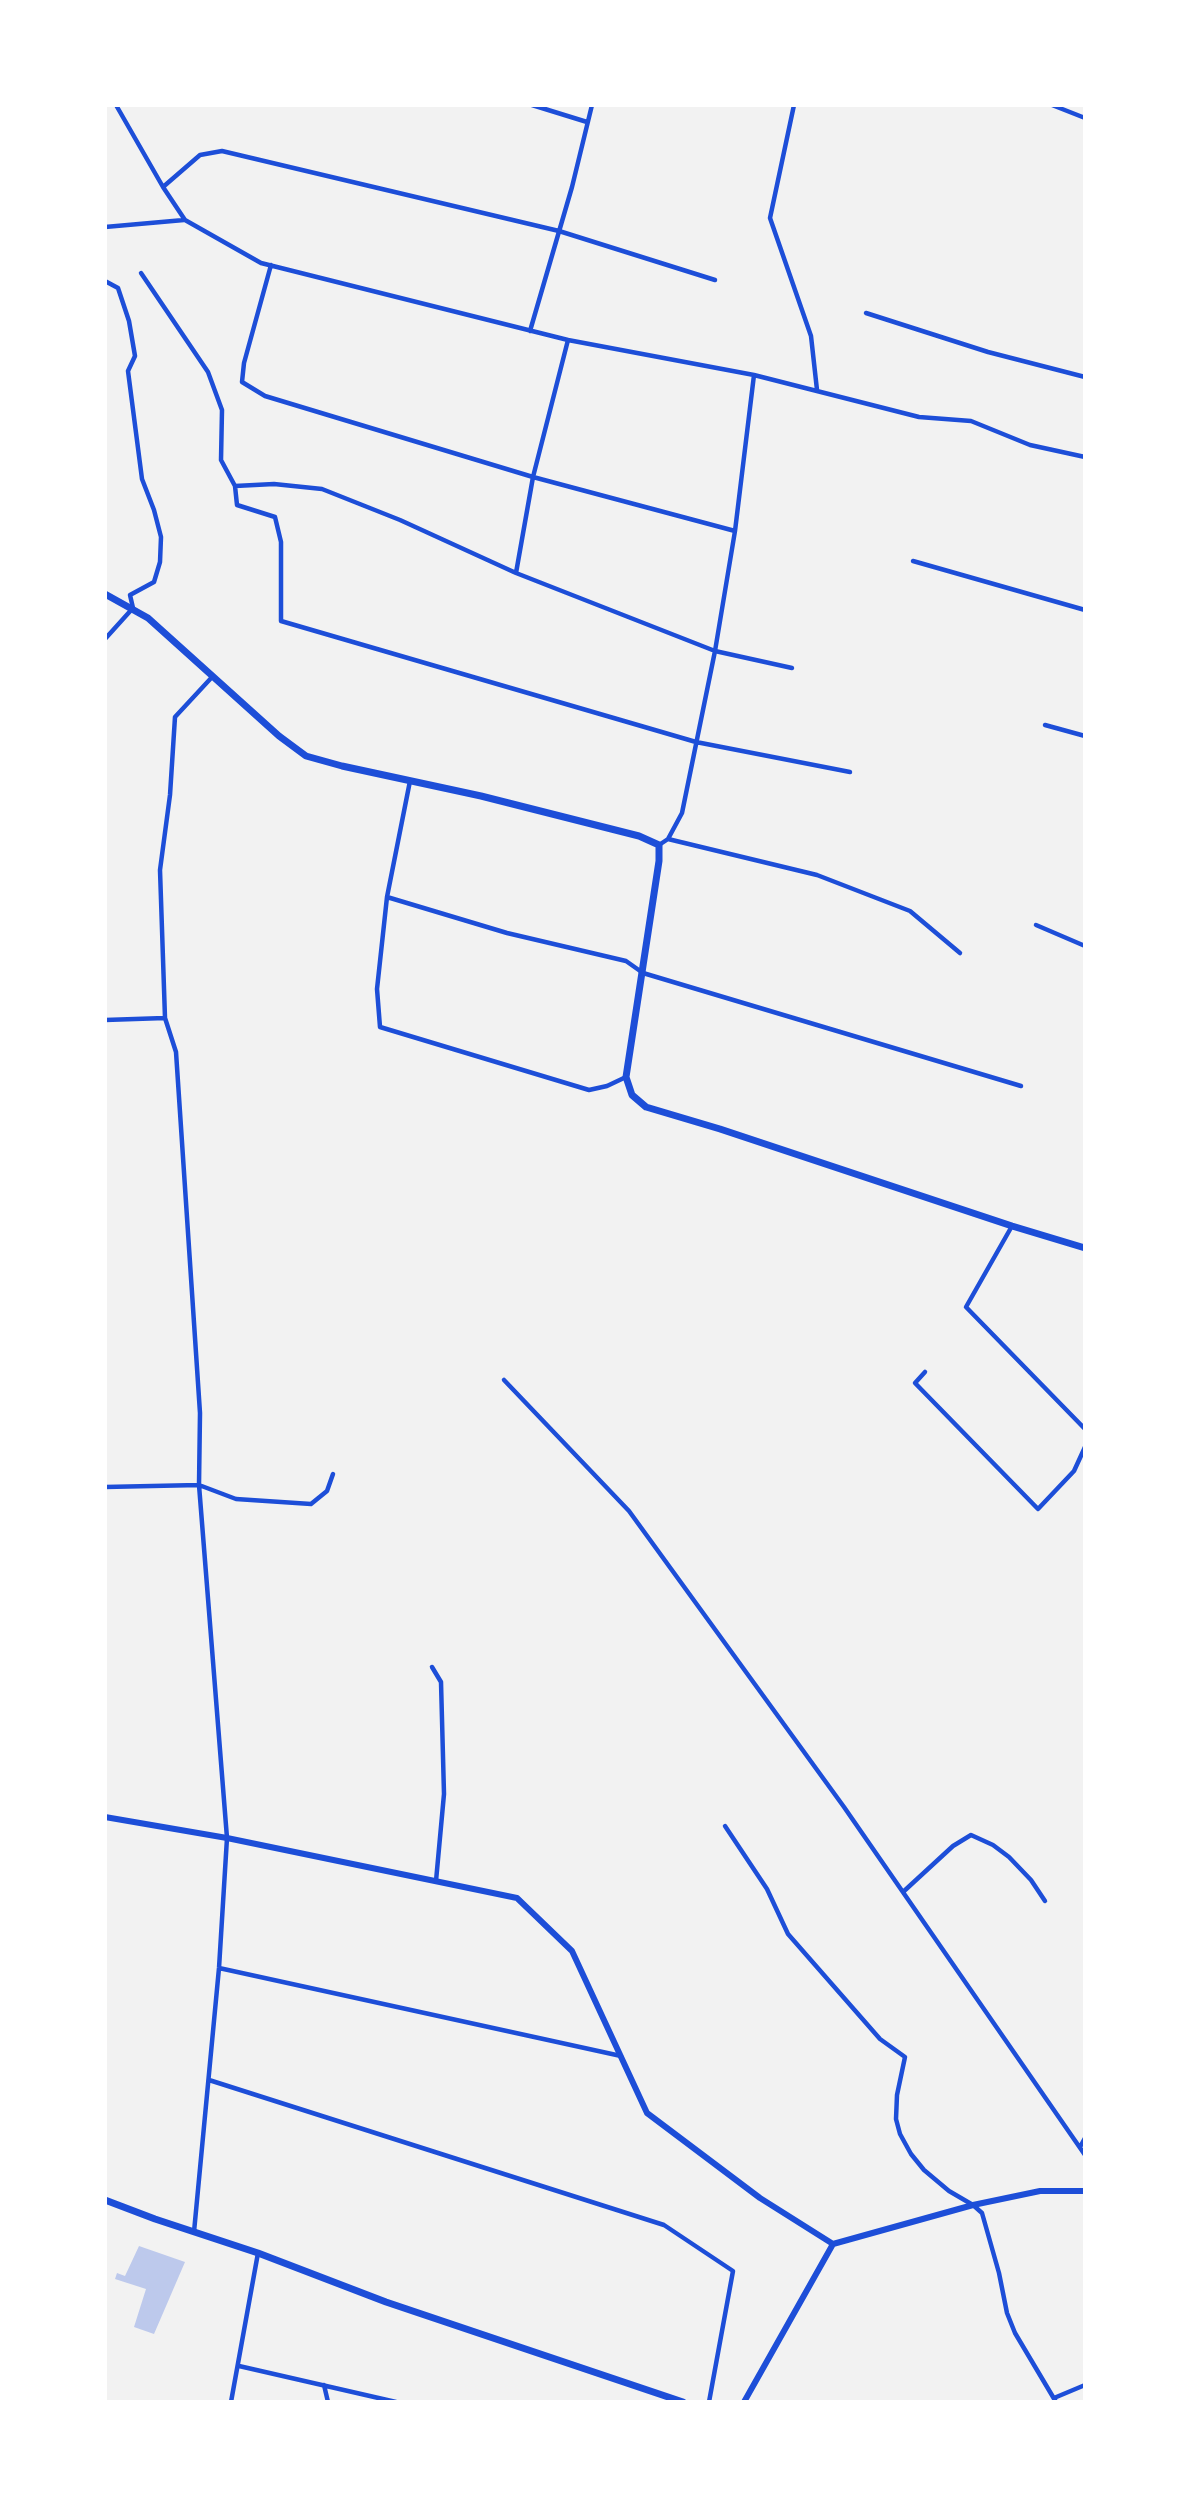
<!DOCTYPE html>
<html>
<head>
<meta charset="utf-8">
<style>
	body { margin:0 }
	#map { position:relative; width:1190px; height:2507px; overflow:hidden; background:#f2f2f2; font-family:"Open Sans",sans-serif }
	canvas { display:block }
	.frame { position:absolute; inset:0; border:107px solid #fff; pointer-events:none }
</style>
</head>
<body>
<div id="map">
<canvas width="1190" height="2507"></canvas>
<div class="frame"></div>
</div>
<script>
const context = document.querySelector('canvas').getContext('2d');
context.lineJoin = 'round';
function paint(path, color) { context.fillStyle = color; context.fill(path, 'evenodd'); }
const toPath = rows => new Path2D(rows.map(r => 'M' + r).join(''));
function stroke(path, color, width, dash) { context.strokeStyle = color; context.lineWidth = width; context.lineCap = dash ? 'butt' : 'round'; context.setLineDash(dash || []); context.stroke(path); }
paint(toPath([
	[139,2246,185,2262,154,2334,134,2327,146,2289,115,2279,117,2273,125,2276]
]), '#bdc9ec');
stroke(toPath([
	[116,105,163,187,185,220,261,263,568,340,754,375,919,417,971,421,1030,445,1085,457],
	[532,105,587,122],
	[794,105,770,218,811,336,817,390],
	[1052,105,1085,118],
	[163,187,200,155,222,151,559,231,715,280],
	[105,227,184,220],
	[271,265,244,363,242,382,265,396,533,477,735,531],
	[141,273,208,372,222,410,221,460,235,486,237,505,275,517,281,542,281,621,696,742,850,772],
	[105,281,118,288,129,321,135,356,128,371,142,479,154,510,161,537,160,562,154,582,130,595,133,608,105,639],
	[866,313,988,352,1085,377],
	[530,331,572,187,592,105],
	[235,486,274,484,322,489,400,520,516,573,715,651,792,668],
	[913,561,1085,610],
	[516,573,533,477,568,340],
	[1045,725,1085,736],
	[410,781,387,897,377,989,380,1027,589,1090,607,1086,626,1077],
	[668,839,682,813,715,651,735,531,754,375],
	[659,845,668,839,817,875,910,911,960,953],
	[387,897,507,933,626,961,643,973,1021,1086],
	[1036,925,1085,946],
	[105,1020,165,1018],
	[1012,1226,966,1307,1085,1429],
	[925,1372,915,1383,1038,1509,1074,1471,1085,1447],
	[504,1380,629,1511,844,1807,1085,2155],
	[105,1487,199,1485,236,1499,311,1504,327,1491,333,1474],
	[432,1667,441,1682,444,1794,436,1881],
	[725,1826,767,1889,788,1934,880,2039,905,2057,897,2095,896,2119,900,2134,911,2154,924,2170,949,2191,973,2205,982,2213,999,2273,1007,2313,1015,2333,1056,2402],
	[903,1892,953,1846,971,1835,993,1845,1009,1857,1031,1880,1045,1901],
	[219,1968,621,2056],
	[209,2080,664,2225,733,2271,709,2402],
	[1080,2147,1085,2138],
	[194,2232,219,1968,227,1838,199,1485,200,1413,176,1052,165,1018,160,870,170,795,175,717,213,676],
	[239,2366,396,2402],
	[324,2385,328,2402],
	[1054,2398,1085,2385],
	[231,2402,258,2253]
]), '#1d4ed8', 4.5);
stroke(toPath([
	[105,1817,227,1838,517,1898,572,1951,647,2113,760,2198,833,2244,973,2205,1040,2191,1085,2191],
	[744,2402,833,2244]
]), '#1d4ed8', 6);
stroke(toPath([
	[105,594,148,618,279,736,306,756,342,766,481,796,639,836,659,845,659,861,626,1077,632,1095,646,1107,720,1129,1012,1226,1085,1248],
	[105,2200,155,2219,258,2253,386,2302,683,2402]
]), '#1d4ed8', 7);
</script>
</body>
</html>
